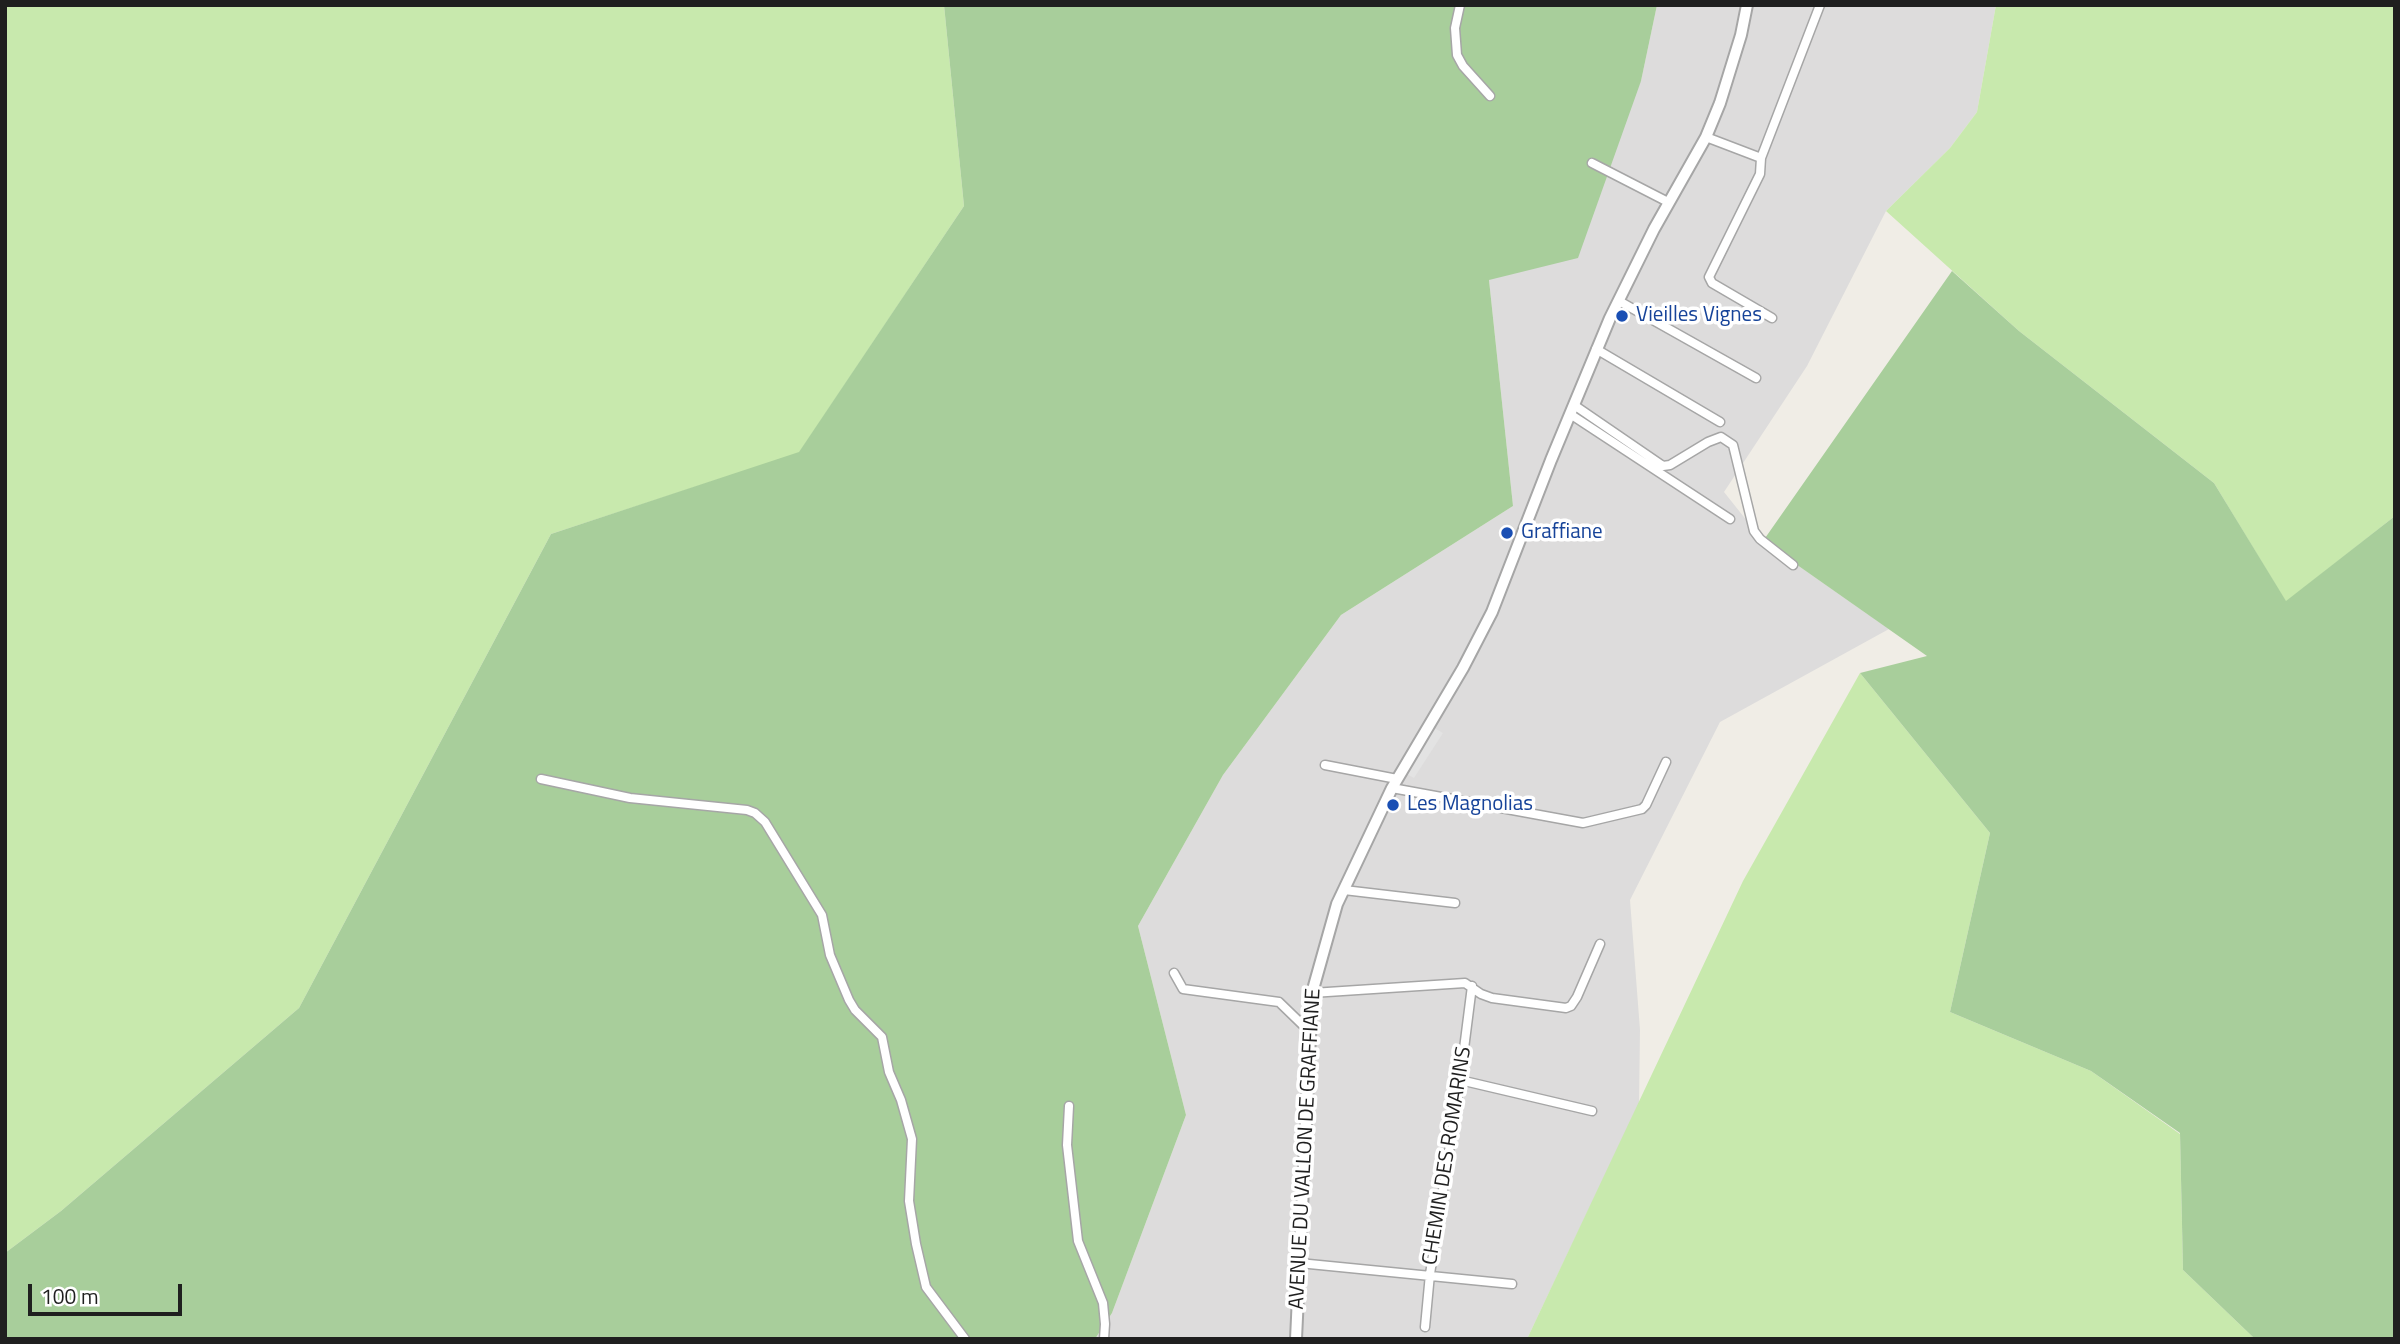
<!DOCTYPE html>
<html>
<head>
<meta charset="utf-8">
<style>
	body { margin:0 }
	#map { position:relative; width:2400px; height:1344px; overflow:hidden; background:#f0ede6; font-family:"Titillium Web",sans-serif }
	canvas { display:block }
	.frame { position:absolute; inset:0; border:7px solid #1f1f1f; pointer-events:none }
	.scale { position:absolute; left:28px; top:1284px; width:154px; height:32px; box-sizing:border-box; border:4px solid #1f1f1f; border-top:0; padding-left:9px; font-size:21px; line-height:24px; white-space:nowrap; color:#1f1f1f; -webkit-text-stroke:5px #fff; paint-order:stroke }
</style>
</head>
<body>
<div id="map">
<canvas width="2400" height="1344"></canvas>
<div class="frame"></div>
<div class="scale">100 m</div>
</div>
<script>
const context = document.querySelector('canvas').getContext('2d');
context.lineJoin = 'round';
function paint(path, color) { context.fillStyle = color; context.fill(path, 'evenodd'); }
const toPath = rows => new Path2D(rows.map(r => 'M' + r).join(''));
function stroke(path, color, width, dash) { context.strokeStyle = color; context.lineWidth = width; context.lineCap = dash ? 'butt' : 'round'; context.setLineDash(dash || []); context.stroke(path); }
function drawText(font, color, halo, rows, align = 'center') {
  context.font = font + ' "Titillium Web",sans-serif'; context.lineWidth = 7; context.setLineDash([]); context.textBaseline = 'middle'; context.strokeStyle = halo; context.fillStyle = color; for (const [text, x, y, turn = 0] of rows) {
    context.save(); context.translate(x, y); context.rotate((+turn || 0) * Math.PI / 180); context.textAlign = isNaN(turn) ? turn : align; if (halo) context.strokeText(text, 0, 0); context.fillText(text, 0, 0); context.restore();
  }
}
paint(toPath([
	[1657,5,1996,5,1977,112,1950,148,1886,211,1807,366,1724,492,1763,541,1889,629,1720,722,1630,900,1640,1030,1639,1104,1527,1339,1095,1339,1112,1313,1186,1115,1138,926,1223,775,1341,615,1513,506,1489,280,1641,81]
]), '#dddcdc');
paint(toPath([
	[5,5,944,5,964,206,799,453,551,534,299,1008,61,1211,5,1253],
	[1996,5,2395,5,2395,516,2286,602,2214,483,2019,331,1886,211,1950,148,1977,112],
	[1860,673,1990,833,1950,1012,2091,1071,2180,1134,2183,1270,2255,1339,1527,1339,1743,881]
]), '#c8e9ad');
paint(toPath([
	[944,5,1657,5,1641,81,1578,258,1489,280,1513,506,1341,615,1223,775,1138,926,1186,1115,1112,1313,1095,1339,5,1339,5,1253,61,1211,299,1008,551,534,799,452,964,206],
	[1952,271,2019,331,2214,483,2286,601,2395,516,2395,1339,2255,1339,2183,1270,2180,1133,2091,1071,1950,1012,1990,833,1860,673,1927,656,1763,541]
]), '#a8ce9b');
paint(toPath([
	[1429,725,1443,733,1414,778,1401,771]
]), '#e3e3e3');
const minor = toPath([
	[1460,5,1455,28,1457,55,1463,66,1490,96],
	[1706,137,1761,158],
	[1592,163,1668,202],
	[1619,301,1756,378],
	[1772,318,1712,283,1709,277,1760,174,1761,158,1820,5],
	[1596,349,1720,422],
	[1574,405,1663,466,1670,465,1708,442,1721,437,1733,445,1754,531,1760,539,1793,565],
	[1570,414,1730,519],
	[1325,765,1397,779],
	[541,779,630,798,747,810,755,813,765,822,822,915,830,955,849,1000,855,1010,882,1037,889,1072,901,1100,912,1139,909,1201,916,1244,926,1287,965,1339],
	[1392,788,1583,823,1642,809,1646,805,1666,762],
	[1344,890,1455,903],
	[1174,973,1183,989,1279,1002,1310,1032],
	[1312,993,1465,983,1481,994,1492,998,1566,1008,1571,1006,1577,997,1600,944],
	[1460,1080,1592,1111],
	[1069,1106,1067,1145,1078,1241,1103,1303,1105,1324,1104,1339],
	[1299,1263,1512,1284],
	[1425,1327,1430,1274,1460,1080,1472,986]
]);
const tertiary = toPath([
	[1296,1339,1312,993,1337,904,1392,788,1463,668,1492,612,1551,460,1610,318,1654,229,1706,137,1720,103,1741,35,1747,5]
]);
stroke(minor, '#a6a6a6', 11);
stroke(tertiary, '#a6a6a6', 14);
stroke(minor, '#fff', 8);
stroke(tertiary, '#fff', 10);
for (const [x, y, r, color] of [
	[1622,316,7,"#1a4fb4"],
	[1507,533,7,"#1a4fb4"],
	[1393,805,7,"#1a4fb4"]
]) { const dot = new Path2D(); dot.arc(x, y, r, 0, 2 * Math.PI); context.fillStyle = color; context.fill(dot); stroke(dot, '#fff', 2.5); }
drawText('21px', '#164399', '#fff', [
	["Vieilles Vignes",1636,316],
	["Graffiane",1521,533],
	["Les Magnolias",1407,805]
], 'left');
drawText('21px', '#1f1f1f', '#fff', [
	["AVENUE DU VALLON DE GRAFFIANE",1306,1149,-87],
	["CHEMIN DES ROMARINS",1448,1156,-81]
]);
</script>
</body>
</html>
